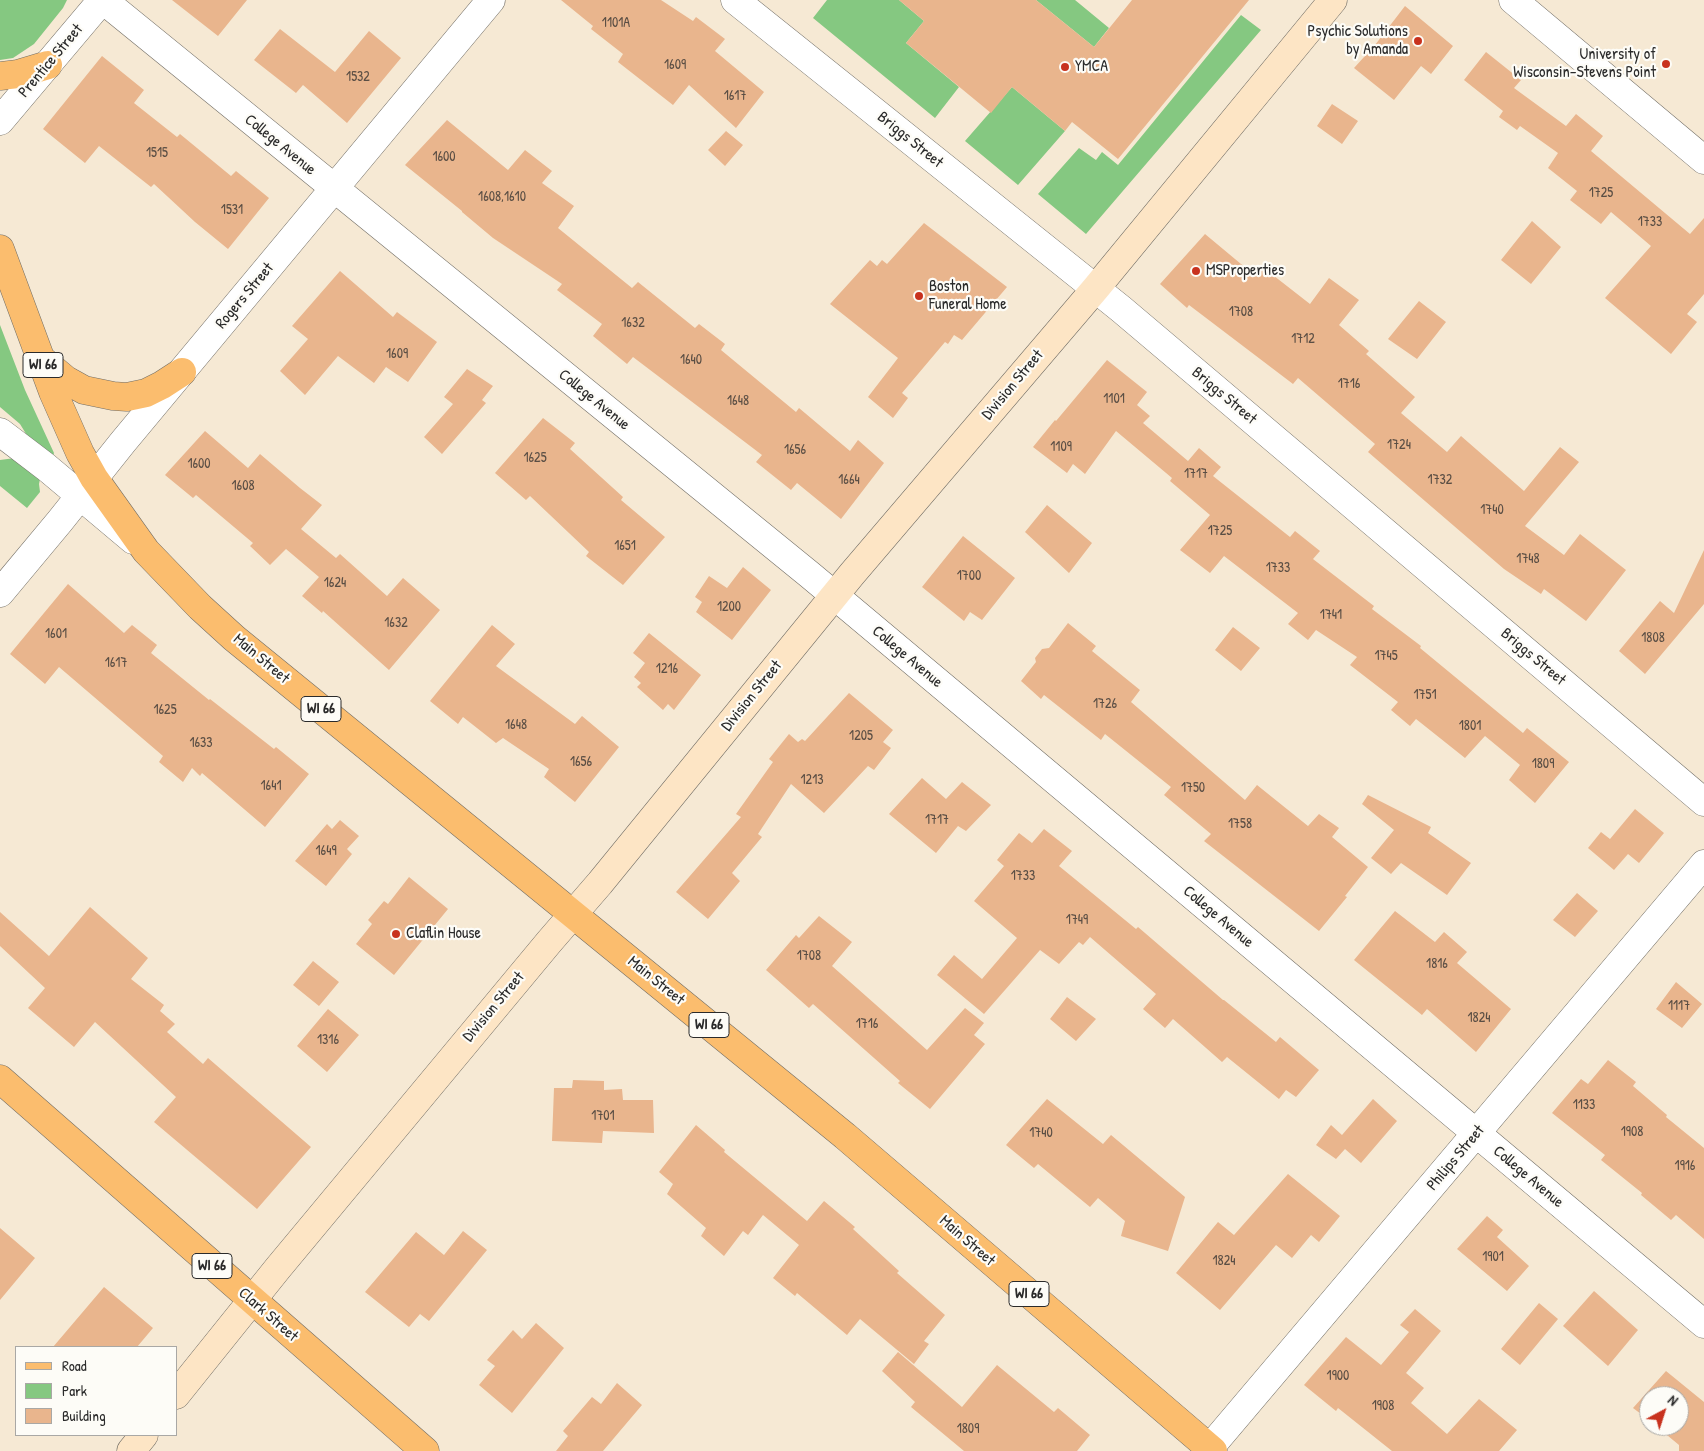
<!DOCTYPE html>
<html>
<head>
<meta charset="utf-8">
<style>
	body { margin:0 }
	#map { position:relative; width:1704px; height:1451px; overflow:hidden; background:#f6e9d4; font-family:"Patrick Hand",sans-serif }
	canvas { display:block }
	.legend { position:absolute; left:15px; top:1346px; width:162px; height:90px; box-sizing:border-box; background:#fdfcf7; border:1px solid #a9a8a5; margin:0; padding:6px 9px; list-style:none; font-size:15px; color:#2b2b2b }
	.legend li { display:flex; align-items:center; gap:10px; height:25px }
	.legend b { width:25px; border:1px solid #a9a8a5 }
	.north { position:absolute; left:1639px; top:1386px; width:50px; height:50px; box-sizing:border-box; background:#fdfcf7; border:1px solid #a9a8a5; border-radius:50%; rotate:40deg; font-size:14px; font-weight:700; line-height:20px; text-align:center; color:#2b2b2b }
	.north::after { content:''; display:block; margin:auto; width:18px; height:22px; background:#c8321e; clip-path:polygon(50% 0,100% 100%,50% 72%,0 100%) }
</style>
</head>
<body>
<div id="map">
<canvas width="1704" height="1451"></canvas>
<ul class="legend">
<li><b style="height:6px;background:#fbbd6e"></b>Road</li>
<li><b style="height:14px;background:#85c881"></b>Park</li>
<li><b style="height:14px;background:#e9b58d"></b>Building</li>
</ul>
<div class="north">N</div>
</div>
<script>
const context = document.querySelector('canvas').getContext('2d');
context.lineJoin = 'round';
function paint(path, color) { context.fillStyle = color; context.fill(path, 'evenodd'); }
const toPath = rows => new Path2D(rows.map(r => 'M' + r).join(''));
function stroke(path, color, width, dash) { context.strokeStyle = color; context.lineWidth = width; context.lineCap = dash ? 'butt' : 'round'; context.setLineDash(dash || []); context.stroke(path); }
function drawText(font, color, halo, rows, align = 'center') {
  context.font = font + ' "Patrick Hand",sans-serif'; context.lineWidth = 4.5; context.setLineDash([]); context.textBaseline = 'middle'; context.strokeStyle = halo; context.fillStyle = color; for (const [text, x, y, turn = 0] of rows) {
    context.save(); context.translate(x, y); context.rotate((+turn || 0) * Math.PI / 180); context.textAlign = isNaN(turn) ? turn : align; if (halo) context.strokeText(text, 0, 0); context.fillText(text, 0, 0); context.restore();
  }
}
paint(toPath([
	[0,0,67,0,63,8,34,44,13,58,0,60],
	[827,0,899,0,924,21,906,43,959,87,935,118,813,18],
	[1036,0,1075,0,1109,28,1094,47],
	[1241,15,1261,30,1086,234,1038,194,1079,148,1096,160,1102,152,1118,165],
	[1012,87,1065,131,1018,185,965,141],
	[0,325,25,390,54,453,53,456,31,442,20,424,0,407],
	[15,458,41,474,39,484,40,492,27,508,0,486,0,460]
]), '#85c881');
paint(toPath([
	[172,0,247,0,218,36],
	[561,0,661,0,693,21,696,17,725,39,715,51,764,92,736,128,689,85,673,105,618,62,623,54,591,29,593,26],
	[899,0,1036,0,1094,47,1132,0,1249,0,1118,159,1072,122,1065,131,1012,87,991,113,906,43,924,21],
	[1405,6,1453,46,1431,74,1421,66,1394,100,1354,68,1375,45],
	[280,29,335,72,369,31,401,58,347,123,303,85,296,93,254,60],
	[1486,52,1521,80,1514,88,1566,126,1576,114,1603,136,1591,151,1690,234,1704,218,1704,294,1687,314,1697,322,1671,354,1605,298,1651,246,1611,212,1601,224,1570,200,1577,191,1548,168,1558,153,1520,126,1517,130,1499,117,1503,111,1464,80],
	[102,56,144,90,134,103,177,137,180,134,231,176,236,171,269,198,228,249,195,222,154,184,151,187,99,146,85,163,43,129],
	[1332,104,1358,121,1342,144,1317,126],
	[447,120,508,170,525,150,552,171,542,183,574,206,558,228,632,288,638,282,695,328,699,324,725,344,721,350,796,412,799,408,850,451,858,440,884,463,841,519,797,483,791,490,756,462,762,455,633,357,627,364,593,336,602,324,557,290,562,284,493,238,462,212,462,211,405,165],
	[726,131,743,145,725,166,708,150],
	[1532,221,1561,247,1531,284,1501,260],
	[924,223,1007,287,962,340,954,335,948,344,945,342,902,393,908,398,893,418,868,397,898,358,830,304,870,260,877,266,882,260,887,264],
	[1205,234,1253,274,1260,265,1310,304,1329,278,1359,300,1339,325,1369,351,1366,354,1415,397,1401,413,1447,452,1461,436,1524,491,1560,447,1579,462,1525,526,1564,555,1580,534,1626,570,1586,621,1544,589,1541,594,1504,569,1368,452,1375,444,1298,378,1293,384,1189,305,1187,308,1160,284],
	[340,271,393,317,397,312,437,342,408,382,386,367,374,383,338,356,305,395,280,371,308,339,292,326],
	[1419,301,1446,322,1417,359,1388,339],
	[1107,360,1147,392,1137,405,1150,416,1143,423,1188,461,1199,448,1221,467,1213,476,1290,537,1295,531,1320,551,1313,559,1374,606,1372,609,1421,646,1420,648,1523,733,1527,728,1569,762,1535,803,1509,780,1520,765,1485,736,1465,758,1416,719,1410,726,1391,710,1398,702,1350,665,1357,657,1316,630,1308,640,1288,624,1298,613,1224,556,1210,573,1180,550,1210,515,1170,481,1172,478,1116,431,1085,474,1073,464,1067,473,1033,447,1055,420,1056,421],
	[467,369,493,386,482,400,486,403,442,454,424,437,453,404,444,397],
	[543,418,575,443,570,449,623,497,621,500,665,537,623,585,586,556,589,552,530,496,526,500,495,473],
	[205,431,248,468,260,454,300,488,322,505,301,529,336,558,340,554,387,596,403,578,440,610,389,670,323,611,322,613,302,596,319,577,286,549,270,565,250,546,253,543,196,495,193,498,165,475],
	[1047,505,1092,543,1069,573,1025,532],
	[963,536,1015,578,982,620,970,612,964,621,922,587],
	[1704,550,1704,604,1645,674,1619,651,1660,601,1674,613],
	[743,567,771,590,732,640,696,612,702,602,695,597,709,576,727,588],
	[68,584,124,633,132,625,157,645,151,653,209,700,210,699,274,749,276,747,309,774,265,827,202,773,200,776,192,768,183,782,159,762,163,756,59,667,45,684,10,654],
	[1068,623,1096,646,1092,651,1140,690,1131,702,1245,800,1257,785,1308,826,1319,814,1339,828,1332,837,1368,867,1345,896,1347,897,1319,931,1204,841,1211,834,1164,795,1171,787,1105,734,1101,740,1044,695,1041,699,1021,681,1036,662,1035,658,1042,649,1049,648],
	[492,625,515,644,496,666,575,724,582,716,619,747,575,802,544,777,549,769,503,738,496,743,463,717,458,724,430,701],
	[1233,627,1260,648,1241,671,1215,650],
	[649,633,701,675,674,710,668,704,663,710,637,687,641,683,634,677,645,663,633,653],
	[849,693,893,730,883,742,891,748,874,770,868,766,824,813,791,784,758,834,762,837,732,873,740,881,708,919,676,892,741,817,736,814,773,762,769,759,789,734,798,742,802,739,805,741],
	[922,778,946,799,962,782,991,805,966,831,958,826,936,853,889,814],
	[1368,795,1431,827,1428,833,1471,863,1447,895,1401,863,1391,874,1371,858,1394,830,1362,804],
	[1635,809,1664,833,1639,863,1628,854,1614,870,1588,848,1601,832,1610,839],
	[340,820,359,836,347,849,352,854,326,886,295,861,327,824,332,829],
	[1044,829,1072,851,1059,866,1136,929,1138,927,1223,1000,1224,1000,1276,1042,1280,1037,1319,1070,1296,1097,1286,1090,1279,1099,1227,1057,1222,1062,1173,1019,1165,1028,1143,1009,1156,994,1090,937,1083,945,1079,942,1059,964,1040,950,984,1014,937,975,954,955,982,979,1017,938,974,901,1004,866,997,860,1019,833,1032,843],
	[409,877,448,909,394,975,356,944,372,924,368,920,384,901,388,904],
	[1577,893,1598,911,1575,937,1553,920],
	[90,907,148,958,131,979,164,1005,160,1011,175,1024,167,1032,203,1064,208,1058,311,1147,257,1209,154,1122,176,1097,95,1022,74,1047,28,1008,45,988,0,946,0,912,49,956],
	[1395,911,1435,942,1444,932,1467,952,1457,963,1511,1009,1476,1052,1427,1009,1422,1015,1354,960],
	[819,916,852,942,832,966,927,1050,965,1008,984,1023,974,1035,985,1044,930,1109,898,1083,900,1081,813,1004,809,1008,766,970,796,935,799,938],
	[313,961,339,982,319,1006,293,985],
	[1676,982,1702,1004,1682,1028,1656,1009],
	[1067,997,1096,1019,1076,1041,1050,1019],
	[328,1009,359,1035,327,1072,297,1046],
	[1608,1060,1636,1082,1633,1086,1667,1115,1666,1117,1704,1148,1704,1239,1676,1215,1671,1220,1641,1195,1642,1193,1601,1160,1605,1155,1552,1113,1581,1079,1588,1084],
	[573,1080,604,1081,604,1090,622,1089,623,1100,653,1100,654,1133,603,1131,602,1143,552,1141,554,1088,572,1088],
	[1047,1099,1103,1144,1111,1135,1185,1197,1168,1251,1121,1236,1125,1221,1098,1198,1090,1207,1038,1164,1034,1168,1006,1145],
	[1373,1099,1397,1121,1361,1163,1345,1149,1336,1159,1316,1145,1331,1125,1342,1135],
	[696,1125,725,1150,724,1152,807,1221,824,1201,855,1227,853,1229,899,1271,897,1273,945,1315,924,1341,929,1344,914,1364,860,1319,847,1335,797,1293,795,1296,773,1278,799,1245,763,1215,748,1235,743,1231,724,1256,701,1236,706,1228,667,1194,673,1184,659,1172],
	[1288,1174,1340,1216,1319,1242,1311,1235,1292,1258,1276,1245,1220,1310,1176,1273,1218,1222,1234,1235],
	[1487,1216,1503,1230,1497,1237,1529,1266,1507,1291,1457,1249],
	[0,1228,35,1258,0,1300],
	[463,1231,487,1250,429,1321,420,1314,409,1327,365,1292,416,1232,444,1255],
	[104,1287,153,1328,137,1347,53,1347],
	[1594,1291,1638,1330,1608,1366,1563,1326],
	[1539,1303,1558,1319,1520,1365,1501,1349],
	[1415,1309,1441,1331,1406,1373,1424,1388,1411,1403,1447,1434,1479,1399,1517,1430,1499,1451,1392,1451,1338,1408,1336,1411,1304,1385,1346,1337,1381,1365,1409,1332,1400,1325],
	[536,1323,564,1348,512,1413,479,1385,495,1366,487,1360,513,1330,522,1339],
	[898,1352,962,1407,997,1365,1054,1412,1058,1408,1090,1435,1077,1451,964,1451,911,1407,915,1402,882,1371],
	[1666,1371,1704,1402,1704,1451,1679,1451,1679,1445,1656,1426,1679,1426,1679,1396,1649,1396,1649,1420,1633,1408],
	[617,1383,642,1405,603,1451,556,1451,568,1436,563,1431,592,1397,601,1404]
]), '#e9b58d');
const street = toPath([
	[103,0,810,575,1704,1324],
	[735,0,1121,309,1704,802],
	[1513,0,1704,160],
	[0,121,102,0],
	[0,432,46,467,133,540],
	[0,593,60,521,123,442,491,0],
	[1207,1451,1704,864]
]);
const secondary = toPath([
	[176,1395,278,1268,549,942,600,883,852,574,1096,288,1333,0],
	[131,1451,144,1435]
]);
const primary = toPath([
	[0,76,18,74,48,65],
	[0,249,53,392,80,453,94,478,146,551,200,607,234,638,845,1136,1213,1451],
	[41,359,66,380,84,390,113,396,127,397,146,393,162,385,182,372],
	[0,1079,425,1451]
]);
stroke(street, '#726e66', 29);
stroke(secondary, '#726e66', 29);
stroke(primary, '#726e66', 29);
stroke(street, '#fff', 28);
stroke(secondary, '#fde5c5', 28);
stroke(primary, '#fbbd6e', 28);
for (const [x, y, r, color] of [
	[1418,41,5,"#c8321e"],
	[1666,64,5,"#c8321e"],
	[1065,67,5,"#c8321e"],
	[1196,271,5,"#c8321e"],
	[919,296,5,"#c8321e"],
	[396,934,5,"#c8321e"]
]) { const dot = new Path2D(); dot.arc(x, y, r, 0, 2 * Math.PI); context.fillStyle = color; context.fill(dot); stroke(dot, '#fdfcf7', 2); }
drawText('14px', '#5a4e44', null, [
	["1101A",616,23],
	["1609",675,65],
	["1532",358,77],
	["1617",735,96],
	["1515",157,153],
	["1600",444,157],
	["1725",1601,193],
	["1608,1610",502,197],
	["1531",232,210],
	["1733",1650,222],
	["1708",1241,312],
	["1632",633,323],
	["1712",1303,339],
	["1609",397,354],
	["1640",691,360],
	["1716",1349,384],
	["1101",1114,399],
	["1648",738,401],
	["1724",1399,445],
	["1109",1061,447],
	["1656",795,450],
	["1625",535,458],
	["1600",199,464],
	["1717",1196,474],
	["1664",849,480],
	["1732",1440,480],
	["1608",243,486],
	["1740",1492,510],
	["1725",1220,531],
	["1651",625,546],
	["1748",1528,559],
	["1733",1278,568],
	["1700",969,576],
	["1624",335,583],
	["1200",729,607],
	["1741",1331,615],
	["1632",396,623],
	["1601",56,634],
	["1808",1653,638],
	["1745",1386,656],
	["1617",116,663],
	["1216",667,669],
	["1751",1425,695],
	["1726",1105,704],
	["1625",165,710],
	["1648",516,725],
	["1801",1470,726],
	["1205",861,736],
	["1633",201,743],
	["1656",581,762],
	["1809",1543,764],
	["1213",812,780],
	["1641",271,786],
	["1750",1193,788],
	["1717",937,820],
	["1758",1240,824],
	["1649",326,851],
	["1733",1023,876],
	["1749",1077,920],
	["1708",809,956],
	["1816",1437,964],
	["1117",1679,1006],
	["1824",1479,1018],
	["1716",867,1024],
	["1316",328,1040],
	["1133",1584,1105],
	["1701",603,1116],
	["1908",1632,1132],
	["1740",1041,1133],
	["1916",1685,1166],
	["1901",1493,1257],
	["1824",1224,1261],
	["1900",1338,1376],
	["1908",1383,1406],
	["1809",968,1429]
]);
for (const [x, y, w] of [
	[43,365,40],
	[321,709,40],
	[709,1025,40],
	[212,1266,40],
	[1029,1294,40]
]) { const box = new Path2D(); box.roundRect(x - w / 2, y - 12.5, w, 25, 4); context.fillStyle = '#fdfcf7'; context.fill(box); stroke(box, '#2b2b2b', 1); }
drawText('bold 15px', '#2b2b2b', null, [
	["WI 66",43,365],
	["WI 66",321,709],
	["WI 66",709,1025],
	["WI 66",212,1266],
	["WI 66",1029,1294]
]);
drawText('16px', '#2b2b2b', '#fdfcf7', [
	["Psychic Solutions",1408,32,"right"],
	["by Amanda",1408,50,"right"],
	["University of",1656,55,"right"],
	["Wisconsin–Stevens Point",1656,73,"right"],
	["YMCA",1075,67],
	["MSProperties",1206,271],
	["Boston",929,287],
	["Funeral Home",929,305],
	["Claflin House",406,934]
], 'left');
drawText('16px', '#2b2b2b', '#fdfcf7', [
	["Prentice Street",51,61,-50],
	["Briggs Street",910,140,39],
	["College Avenue",280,145,39],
	["Rogers Street",245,296,-50],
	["Division Street",1013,385,-50],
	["Briggs Street",1224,396,40],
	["College Avenue",594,400,39],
	["College Avenue",907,657,40],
	["Briggs Street",1533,657,40],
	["Main Street",261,659,40],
	["Division Street",752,696,-51],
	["College Avenue",1218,917,40],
	["Main Street",656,981,39],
	["Division Street",494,1007,-50],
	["Philips Street",1456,1158,-50],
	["College Avenue",1528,1177,40],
	["Main Street",967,1241,41],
	["Clark Street",268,1315,41]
]);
</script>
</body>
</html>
